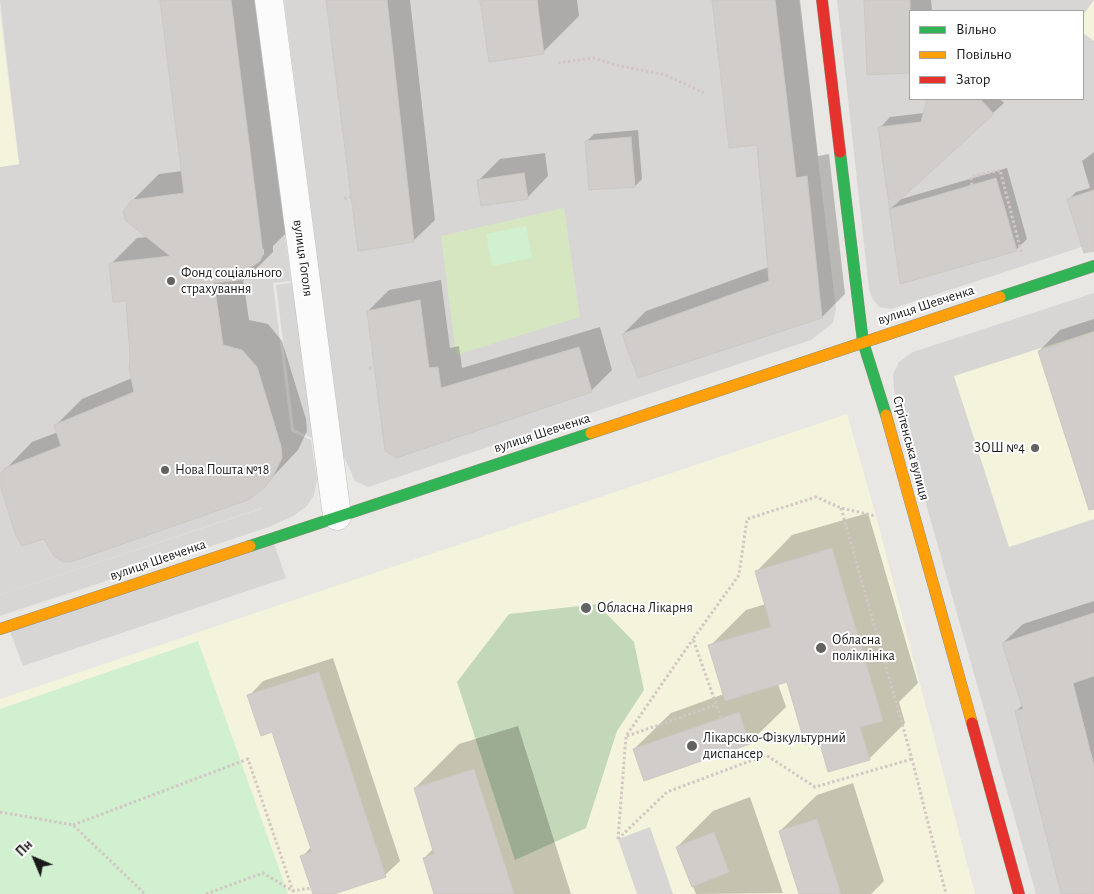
<!DOCTYPE html>
<html>
<head>
<meta charset="utf-8">
<style>
	body { margin:0 }
	#map { position:relative; width:1094px; height:894px; overflow:hidden; background:#e9e7e3; font-family:"Alegreya Sans",sans-serif }
	canvas { display:block }
	.legend { position:absolute; left:909px; top:10px; width:175px; height:90px; box-sizing:border-box; background:#fff; border:1px solid #a3a3a3; margin:0; padding:6px 9px; list-style:none; font-size:15px; color:#1a1a1a }
	.legend li { display:flex; align-items:center; gap:10px; height:25px }
	.legend b { width:25px; border:1px solid #a3a3a3 }
	.north { position:absolute; left:10px; top:834px; width:50px; height:50px; -webkit-text-stroke:4px #fff; paint-order:stroke; rotate:315deg; font-size:14px; font-weight:700; line-height:20px; text-align:center; color:#1a1a1a }
	.north::after { content:''; display:block; margin:auto; width:18px; height:22px; background:#1a1a1a; clip-path:polygon(50% 0,100% 100%,50% 72%,0 100%) }
</style>
</head>
<body>
<div id="map">
<canvas width="1094" height="894"></canvas>
<ul class="legend">
<li><b style="height:6px;background:#30b455"></b>Вільно</li>
<li><b style="height:6px;background:#ff9f0a"></b>Повільно</li>
<li><b style="height:6px;background:#e5322d"></b>Затор</li>
</ul>
<div class="north">Пн</div>
</div>
<script>
const context = document.querySelector('canvas').getContext('2d');
context.lineJoin = 'round';
function paint(path, color) { context.fillStyle = color; context.fill(path, 'evenodd'); }
const toPath = rows => new Path2D(rows.map(r => 'M' + r).join(''));
function stroke(path, color, width, dash) { context.strokeStyle = color; context.lineWidth = width; context.lineCap = dash ? 'butt' : 'round'; context.setLineDash(dash || []); context.stroke(path); }
function drawText(font, color, halo, rows, align = 'center') {
  context.font = font + ' "Alegreya Sans",sans-serif'; context.lineWidth = 4; context.setLineDash([]); context.textBaseline = 'middle'; context.strokeStyle = halo; context.fillStyle = color; for (const [text, x, y, turn = 0] of rows) {
    context.save(); context.translate(x, y); context.rotate((+turn || 0) * Math.PI / 180); context.textAlign = isNaN(turn) ? turn : align; if (halo) context.strokeText(text, 0, 0); context.fillText(text, 0, 0); context.restore();
  }
}
paint(toPath([
	[0,0,254,0,291,281,273,283,291,431,311,440,317,479,314,495,307,506,293,516,269,527,262,508,0,595,0,167,19,164],
	[284,0,799,0,836,309,833,323,811,340,368,487,355,481,343,455],
	[837,0,1094,0,1094,243,891,309,879,307,872,298,869,289],
	[910,11,1083,11,1083,99,910,99],
	[1094,293,1094,894,1036,894,894,390,893,374,899,362,913,352]
]), '#d8d6d4');
paint(toPath([
	[1094,0,1094,41,1083,33,1083,15],
	[0,15,19,164,0,167],
	[1094,331,1094,519,1009,547,954,376],
	[847,414,876,516,975,894,0,894,0,699]
]), '#f4f4dc');
paint(toPath([
	[306,281,328,446,294,429,276,285],
	[263,508,269,527,0,616,0,595],
	[272,538,286,578,23,666,8,626],
	[650,827,673,894,637,894,618,839]
]), '#d7d6d4');
paint(toPath([
	[564,208,580,317,456,355,441,236]
]), '#d5e6c1');
paint(toPath([
	[597,604,634,642,644,690,617,731,586,828,515,860,457,682,509,614]
]), '#c3d8b8');
paint(toPath([
	[526,226,532,258,492,266,486,234],
	[198,641,288,894,0,894,0,709]
]), '#d0f0d0');
paint(toPath([
	[161,0,259,0,288,227,286,233,273,246,273,252,247,278,243,279,249,320,268,324,282,341,306,419,307,431,298,450,263,487,6,469,32,442,58,432,56,425,82,399,132,378,127,300,111,264,137,238,147,237,133,200,159,174,182,171],
	[264,248,264,255,261,255],
	[328,0,410,0,435,220,413,241],
	[482,0,577,0,579,16,543,52],
	[713,0,800,0,818,156,829,154,845,294,822,317,623,334,646,311,769,267,759,144],
	[865,0,931,0,932,11,910,11,910,72,868,74],
	[928,99,1000,99,1004,103,898,200,1007,168,1027,239,1016,250,891,209,880,128,890,117,924,113],
	[638,130,642,179,635,186,587,141,594,134],
	[1094,152,1094,223,1069,199,1076,192,1090,188,1082,161],
	[545,153,548,176,527,198,479,180,500,159],
	[441,280,450,348,459,346,462,368,600,327,612,370,591,391,397,456,368,311,389,290],
	[1094,319,1094,484,1039,351,1060,330],
	[868,513,918,683,899,702,905,723,869,759,820,738,788,681,778,684,786,707,749,743,634,749,671,713,724,694,710,646,746,610,766,604,756,572,792,535],
	[1094,601,1094,894,1063,894,1016,711,1023,705,1003,643,1023,624],
	[333,658,400,861,385,875,330,894,314,894,302,857,311,847,273,730,249,696,263,681],
	[518,726,571,894,435,894,424,858,434,848,415,788,459,744],
	[853,783,884,881,871,894,800,894,780,831,817,795],
	[750,797,783,893,696,894,677,847,713,811]
]), '#0003');
const building = toPath([
	[160,0,231,0,263,254,260,261,247,270,248,279,214,283,223,345,242,350,257,367,281,446,282,458,272,478,264,488,248,500,71,562,63,562,54,556,44,539,22,546,16,536,0,485,0,474,5,468,61,446,54,425,134,392,129,368,130,355,126,301,113,302,109,263,170,256,125,220,123,211,132,200,184,193,160,0],
	[326,0,387,0,414,242,358,251,326,0],
	[480,0,537,0,544,54,489,62,480,0],
	[712,0,775,0,796,178,807,176,822,318,638,378,622,334,769,281,757,145,729,148,712,0],
	[864,0,910,0,910,73,867,75,864,0],
	[927,99,980,99,994,114,890,209,996,178,1017,251,900,284,891,219,878,127,921,122,927,99],
	[631,137,635,187,589,190,585,141,631,137],
	[524,173,528,199,481,206,477,180,524,173],
	[1094,190,1094,251,1084,253,1067,199,1094,190],
	[420,300,429,368,438,367,441,388,579,347,592,392,396,458,385,451,367,311,420,300],
	[1094,332,1094,509,1089,510,1038,351,1094,332],
	[832,548,883,721,860,727,870,760,828,772,819,740,805,744,787,682,725,701,708,645,771,627,755,571,832,548],
	[1094,613,1094,676,1073,683,1094,766,1094,894,1061,894,1015,711,1023,709,1002,643,1094,613],
	[319,672,386,877,334,894,313,894,300,856,312,852,272,732,261,736,247,695,319,672],
	[739,712,750,744,644,781,633,749,739,712],
	[474,769,514,894,434,894,423,858,434,854,414,788,474,769],
	[817,819,841,894,799,894,779,831,817,819],
	[714,832,729,872,692,887,676,847,714,832]
]);
paint(building, '#d0cdca');
stroke(building, '#ccc9c4', 1);
const street = toPath([
	[269,0,337,516]
]);
const fast = toPath([
	[840,152,863,342,886,415],
	[1000,297,1094,266],
	[250,546,591,433]
]);
const slow = toPath([
	[886,415,972,723],
	[591,433,1000,297],
	[0,629,250,546]
]);
const jam = toPath([
	[822,0,840,152],
	[972,723,1019,894]
]);
stroke(street, '#c1c0bf', 29);
stroke(fast, '#90917c', 12);
stroke(slow, '#90917c', 12);
stroke(jam, '#90917c', 12);
stroke(toPath([
	[558,63,593,58,620,66,666,75,704,93],
	[972,185,971,177,1000,170,1022,255],
	[344,198,351,197],
	[369,368,374,368],
	[841,508,912,759,946,894],
	[721,718,693,639,739,575,747,519,816,497,841,508,876,516],
	[627,736,716,705],
	[0,812,73,825,145,894],
	[73,825,248,759,294,894],
	[618,839,667,792,766,755,815,787,912,759],
	[618,839,626,736,693,639],
	[206,894,263,873,293,891,311,888]
]), '#d4c6c4', 3, [2.5, 2.5]);
stroke(street, '#fcfbfb', 28);
stroke(fast, '#30b455', 11);
stroke(slow, '#ff9f0a', 11);
stroke(jam, '#e5322d', 11);
for (const [x, y, r, color] of [
	[171,281,5,"#626260"],
	[1035,448,5,"#626260"],
	[165,470,5,"#626260"],
	[586,608,6,"#626260"],
	[821,648,6,"#626260"],
	[692,746,6,"#626260"]
]) { const dot = new Path2D(); dot.arc(x, y, r, 0, 2 * Math.PI); context.fillStyle = color; context.fill(dot); stroke(dot, '#fff', 2); }
drawText('14px', '#1a1a1a', '#fff', [
	["вулиця Гоголя",303,258,82],
	["вулиця Шевченка",926,305,-18],
	["вулиця Шевченка",542,433,-18],
	["Стрітенська вулиця",911,448,75],
	["вулиця Шевченка",158,560,-19]
]);
drawText('14px', '#1a1a1a', '#fff', [
	["Фонд соціального",181,273],
	["страхування",181,289],
	["ЗОШ №4",1025,448,"right"],
	["Нова Пошта №18",175,470],
	["Обласна Лікарня",597,608],
	["Обласна",832,640],
	["поліклініка",832,656],
	["Лікарсько-Фізкультурний",703,738],
	["диспансер",703,754]
], 'left');
</script>
</body>
</html>
